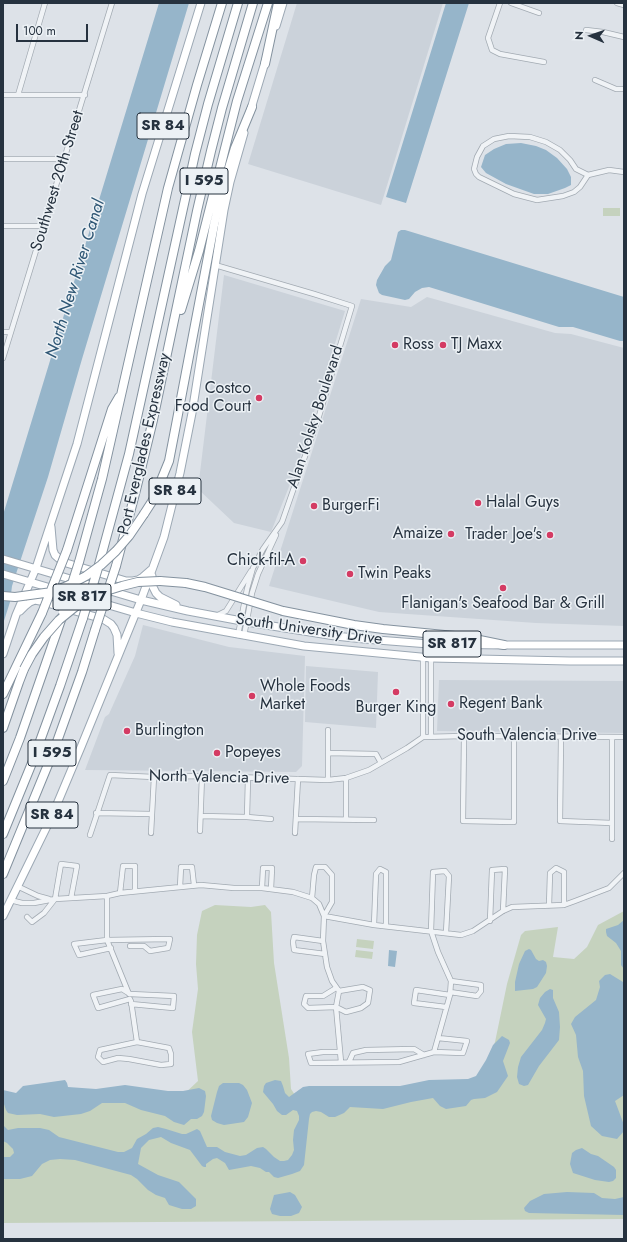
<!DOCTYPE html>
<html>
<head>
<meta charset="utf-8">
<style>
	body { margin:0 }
	#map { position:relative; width:627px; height:1242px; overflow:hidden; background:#dde2e8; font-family:Jost,sans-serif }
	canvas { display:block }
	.frame { position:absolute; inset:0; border:4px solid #26323f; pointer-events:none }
	.north { position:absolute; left:571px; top:16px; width:40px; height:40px; -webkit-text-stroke:3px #ecf1f5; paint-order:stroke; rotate:272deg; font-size:11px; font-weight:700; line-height:16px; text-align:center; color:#26323f }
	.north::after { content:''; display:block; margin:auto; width:14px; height:18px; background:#26323f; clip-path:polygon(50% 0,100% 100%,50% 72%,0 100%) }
	.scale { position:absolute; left:16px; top:24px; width:72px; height:18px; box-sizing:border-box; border:2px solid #26323f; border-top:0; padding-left:5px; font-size:12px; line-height:14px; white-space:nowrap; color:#26323f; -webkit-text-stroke:3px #ecf1f5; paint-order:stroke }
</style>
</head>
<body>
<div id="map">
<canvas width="627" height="1242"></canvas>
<div class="frame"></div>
<div class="north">N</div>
<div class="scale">100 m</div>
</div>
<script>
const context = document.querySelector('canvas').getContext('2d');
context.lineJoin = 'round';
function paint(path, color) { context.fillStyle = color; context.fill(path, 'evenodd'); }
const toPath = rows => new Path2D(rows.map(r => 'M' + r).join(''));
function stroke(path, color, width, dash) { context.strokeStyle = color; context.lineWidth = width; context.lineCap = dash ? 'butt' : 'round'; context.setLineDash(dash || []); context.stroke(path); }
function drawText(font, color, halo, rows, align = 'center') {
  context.font = font + ' Jost,sans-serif'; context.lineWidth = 3; context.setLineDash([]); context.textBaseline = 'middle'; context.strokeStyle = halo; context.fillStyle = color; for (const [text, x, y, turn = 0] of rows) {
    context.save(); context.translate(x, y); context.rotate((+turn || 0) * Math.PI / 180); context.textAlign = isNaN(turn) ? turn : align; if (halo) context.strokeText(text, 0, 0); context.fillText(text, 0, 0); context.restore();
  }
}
paint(toPath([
	[297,3,443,3,381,205,248,164],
	[224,275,345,311,298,464,271,532,234,523,198,489],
	[427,297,555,333,571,334,624,348,624,626,536,623,379,612,269,586,361,299,411,307],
	[143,625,229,647,305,656,302,766,296,772,85,770,105,717,109,714,135,656],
	[306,666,378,672,376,728,305,722],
	[439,680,624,681,624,733,437,731]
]), '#cbd2da');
paint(toPath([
	[603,208,620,208,620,216,603,216],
	[215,905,251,907,265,905,271,912,274,963,289,1058,291,1089,299,1101,486,1083,483,1073,495,1042,507,984,521,935,525,931,558,927,553,957,574,959,587,947,598,925,624,911,624,1219,3,1223,3,1100,182,1096,198,1081,192,1032,198,989,196,964,197,935,202,911],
	[357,939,374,941,373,949,356,947],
	[356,950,373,952,372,959,355,957]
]), '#c5d2be');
paint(toPath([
	[159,3,189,3,82,359,48,477,12,586,10,602,3,624,3,515],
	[446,3,469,3,406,203,386,197],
	[521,143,536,146,546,150,557,158,567,169,571,177,571,185,565,188,548,194,534,194,506,184,486,173,481,167,485,155,494,149,506,144],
	[401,230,405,230,624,297,624,341,620,341,573,327,559,327,429,287,422,288,415,292,409,299,405,300,382,295,379,293,376,285,377,280,385,266,391,260,398,232],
	[624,920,624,969,621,965,621,951,616,943,607,936,606,932,606,929,618,925],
	[529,949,531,950,536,959,539,961,543,960,546,962,547,966,546,973,537,987,533,989,515,991,515,982,519,964,525,951],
	[389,950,397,951,395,967,388,966],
	[610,974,623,982,624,985,624,1095,615,1101,624,1125,624,1131,617,1139,602,1136,591,1126,584,1096,583,1071,578,1057,576,1035,571,1024,575,1017,596,1000,600,987,599,981,605,975],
	[550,989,553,990,553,998,559,1012,560,1027,559,1040,539,1066,528,1085,524,1086,519,1084,517,1077,518,1067,521,1057,542,1030,545,1023,546,1019,538,1005,540,998,545,992],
	[502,1036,509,1040,510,1043,503,1061,508,1076,497,1092,485,1098,474,1099,471,1100,466,1106,446,1109,440,1106,433,1098,411,1102,383,1109,350,1107,344,1113,335,1117,329,1117,321,1112,316,1111,312,1112,310,1114,309,1119,304,1165,300,1171,292,1174,278,1178,274,1177,269,1172,266,1172,260,1168,251,1166,229,1170,225,1163,217,1158,213,1159,206,1164,206,1167,204,1167,202,1166,190,1150,171,1143,161,1137,149,1140,141,1148,138,1164,158,1175,179,1182,196,1199,196,1206,191,1209,182,1209,169,1205,165,1198,156,1195,148,1190,137,1179,131,1175,75,1160,60,1159,50,1160,42,1164,32,1176,20,1179,3,1179,3,1157,10,1157,14,1153,13,1149,7,1143,3,1141,3,1125,8,1130,18,1128,40,1128,49,1130,59,1137,118,1152,124,1152,132,1148,137,1139,146,1134,153,1128,158,1127,166,1129,182,1134,186,1134,197,1129,200,1131,207,1147,217,1147,225,1152,240,1156,246,1155,257,1148,263,1147,266,1149,274,1157,280,1161,284,1161,288,1160,292,1155,294,1150,293,1140,294,1130,299,1120,299,1116,297,1111,293,1110,286,1115,282,1115,277,1111,273,1104,263,1092,264,1086,266,1083,275,1080,281,1081,283,1086,285,1093,289,1097,303,1087,309,1086,400,1086,429,1080,468,1079,476,1076,486,1060,493,1045],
	[65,1080,67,1083,68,1087,96,1089,125,1085,168,1091,183,1091,199,1088,205,1091,206,1096,204,1112,202,1116,197,1119,191,1119,184,1125,174,1122,165,1116,141,1110,125,1103,102,1103,90,1111,81,1114,54,1117,40,1114,17,1115,8,1113,6,1110,3,1101,3,1090,16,1093,23,1086],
	[223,1083,239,1083,243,1085,247,1090,252,1103,248,1117,244,1122,224,1125,217,1123,212,1120,211,1116,217,1092,219,1086],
	[582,1148,591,1154,598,1156,614,1167,616,1170,616,1178,613,1181,609,1182,595,1180,573,1173,570,1164,572,1153,576,1150],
	[290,1192,295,1195,302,1207,299,1213,291,1216,280,1216,272,1214,270,1209,274,1195],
	[567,1192,594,1193,602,1198,615,1199,624,1197,624,1215,529,1213,525,1211,524,1208,530,1201,544,1194]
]), '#96b5ca');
const minor = toPath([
	[500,3,488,38,492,50,500,54,544,62],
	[511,3,539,13],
	[617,3,624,5],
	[586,30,603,32,624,37],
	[595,80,616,89,624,89],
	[3,95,85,95],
	[18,95,45,3],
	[509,136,530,137,546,142,560,150,570,160,576,169,588,175,580,187,574,192,563,196,537,200,514,194,479,177,476,174,474,169,477,157,483,146,494,139,509,136],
	[3,159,64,159],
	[588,175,609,170,624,172],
	[3,226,44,226],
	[215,265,314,294,352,306,319,416,282,522,263,549,253,568,247,589,238,635],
	[3,332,11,332],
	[3,358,112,3],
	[218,615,226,611,251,571],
	[244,636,252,593,258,574,276,535],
	[431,736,431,658],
	[464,736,463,821,514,822,514,736],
	[423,737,423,657],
	[561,737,560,821,612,823],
	[612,737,612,839],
	[328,753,376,754,381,763],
	[328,780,328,730],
	[96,813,152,814],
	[201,816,247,817,248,778],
	[247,817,271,819],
	[296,819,374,820],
	[346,819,346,778],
	[200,831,202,776],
	[151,833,154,777],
	[295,833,298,779],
	[90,835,110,775,154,777,202,776,328,780,346,778,369,770,407,748,423,737,464,736,624,737],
	[17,886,38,896,49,899],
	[180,887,181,867,192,867,194,885],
	[262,888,263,868,272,868,271,889],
	[120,893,123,866,135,866,135,891],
	[107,896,107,940,129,994],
	[312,898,314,875,316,867,325,867,332,875,332,902,324,916,323,941,327,967,332,981,339,991,336,1007,341,1062],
	[10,900,22,903,34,903,55,899,107,896,120,893,201,885,234,888,262,888,293,892,312,898,319,904,324,916,374,925,461,935,473,931,503,911,512,907,564,905,575,901,609,888,624,873],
	[549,906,550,873,556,868,564,872,564,905],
	[27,917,32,922,44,913,55,899,61,864,77,866,71,898],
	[490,921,492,870,505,869,503,911],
	[374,925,376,874,380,869,386,872,386,926],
	[323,941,294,937,293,942,294,950,325,954],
	[111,948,79,955,74,944,107,940,170,939,168,948,150,951,144,946,130,946],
	[336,988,323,996,306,996,304,1004,308,1008,336,1007,346,1012,361,1008,368,1003,370,990,363,987,339,991],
	[450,992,477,996,481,991,481,985,451,981],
	[130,999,98,1008,93,995,122,989,130,994,174,996,173,1008,131,1004],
	[131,1001,137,1042],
	[446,1007,414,1003,416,990,450,995],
	[137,1042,169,1048,171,1054,171,1064,161,1065,129,1059,118,1058,103,1062,98,1057,100,1050,137,1042],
	[340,1052,323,1052,308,1054,311,1063,399,1062,434,1052,463,1053,467,1041,438,1038],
	[434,1052,450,995,451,981,438,952,431,931,433,872,445,871,449,876,446,933],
	[349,1062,353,1053,366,1050,414,1049,424,1055]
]);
const primary = toPath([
	[276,26,283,3],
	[250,112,266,59],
	[51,527,53,550,55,555,63,562,126,581,133,581,138,580,143,577,151,570],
	[3,559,141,600,188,611,247,622,335,636,364,639,429,644,504,645,624,645],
	[3,574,136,613,172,622,304,646,431,658,570,661,624,661],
	[152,576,153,587,156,593,160,597,176,605],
	[20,611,25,606,30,602,35,600,40,601,103,619,111,624,114,628,117,635,118,653],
	[3,654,16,615,36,568,77,444,142,194,201,3],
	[3,916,52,816,81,747,141,600,164,537,180,473,192,413,224,210,230,182,244,133]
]);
const motorway = toPath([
	[265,64,278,3],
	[181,310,199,251,237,101,268,3],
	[144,514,153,500,169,461,175,430,214,225,223,188,235,148,252,107],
	[67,550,112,409,119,397],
	[79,562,102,479,168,188,197,85,222,3],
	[116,566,136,490,153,420,197,211,211,151,222,108,253,3],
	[98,568,129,454,195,154,208,104,238,3],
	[160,581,186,583],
	[283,611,354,625,383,629,465,637,504,645],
	[3,694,42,613],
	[3,728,19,682,24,669],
	[3,781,20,738,62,617],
	[3,834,32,763,60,686,83,618],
	[3,874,54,750,82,672,95,630]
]);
stroke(minor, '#a2aab2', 6);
stroke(primary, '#9ca8b4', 9);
stroke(motorway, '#84929f', 10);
stroke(minor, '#f0f3f6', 4.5);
stroke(primary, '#fff', 7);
stroke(motorway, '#fff', 8);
const motorwayBridge = toPath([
	[186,583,205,587,283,611],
	[3,596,15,597,52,592,67,586,86,576,101,565,116,551,129,536,144,514],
	[63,612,79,562],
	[42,613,67,550],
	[83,618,98,568],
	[95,630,116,566],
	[24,669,32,654,44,637,59,620,75,607,106,591,122,586,138,582,160,581]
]);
stroke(motorwayBridge, '#84929f', 10, []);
stroke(motorwayBridge, '#fff', 8);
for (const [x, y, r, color] of [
	[395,345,4,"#d43b63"],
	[443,345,4,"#d43b63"],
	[259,398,4,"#d43b63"],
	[478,503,4,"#d43b63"],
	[314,506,4,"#d43b63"],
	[451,534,4,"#d43b63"],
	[550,535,4,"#d43b63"],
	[303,561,4,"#d43b63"],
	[350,574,4,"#d43b63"],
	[503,588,4,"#d43b63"],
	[396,692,4,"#d43b63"],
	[252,696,4,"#d43b63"],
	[451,704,4,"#d43b63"],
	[127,731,4,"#d43b63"],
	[217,753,4,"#d43b63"]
]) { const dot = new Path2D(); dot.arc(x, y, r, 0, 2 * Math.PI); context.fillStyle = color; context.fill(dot); stroke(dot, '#ecf1f5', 1.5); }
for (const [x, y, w] of [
	[163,126,52],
	[204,181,48],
	[175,491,52],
	[82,597,58],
	[452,644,58],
	[52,753,48],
	[52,815,52]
]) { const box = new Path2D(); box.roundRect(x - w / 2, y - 13, w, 26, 3); context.fillStyle = '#ecf1f5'; context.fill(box); stroke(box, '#26323f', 1); }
drawText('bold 15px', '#26323f', null, [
	["SR 84",163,126],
	["I 595",204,181],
	["SR 84",175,491],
	["SR 817",82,597],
	["SR 817",452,644],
	["I 595",52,753],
	["SR 84",52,815]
]);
drawText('16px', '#26323f', '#ecf1f5', [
	["Southwest 20th Street",58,181,-73],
	["Alan Kolsky Boulevard",316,417,-72],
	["Port Everglades Expressway",145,444,-77],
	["South University Drive",309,630,8],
	["South Valencia Drive",527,736],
	["North Valencia Drive",219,778,1]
]);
drawText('16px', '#26323f', '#ecf1f5', [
	["Ross",403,345],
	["TJ Maxx",451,345],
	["Costco",251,389,"right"],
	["Food Court",251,407,"right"],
	["Halal Guys",486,503],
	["BurgerFi",322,506],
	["Amaize",443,534,"right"],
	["Trader Joe's",542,535,"right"],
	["Chick-fil-A",295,561,"right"],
	["Twin Peaks",358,574],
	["Flanigan's Seafood Bar & Grill",503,604,"center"],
	["Whole Foods",260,687],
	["Market",260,705],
	["Regent Bank",459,704],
	["Burger King",396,708,"center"],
	["Burlington",135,731],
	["Popeyes",225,753]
], 'left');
drawText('italic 17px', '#2e5674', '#ecf1f5', [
	["North New River Canal",76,279,-73]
]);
</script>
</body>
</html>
